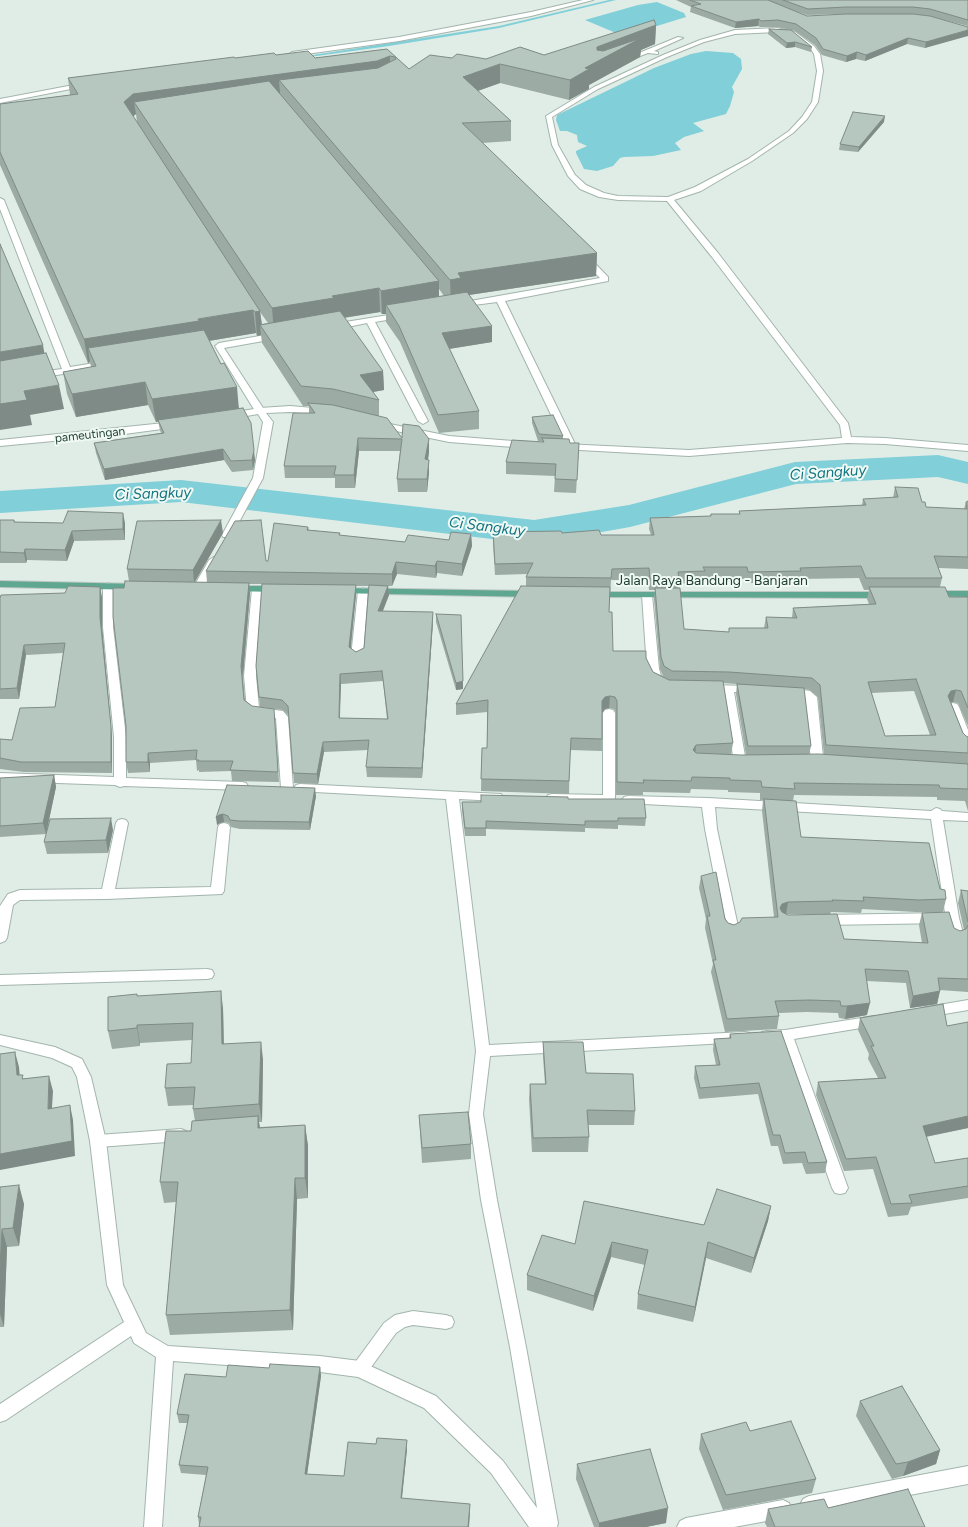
<!DOCTYPE html>
<html>
<head>
<meta charset="utf-8">
<style>
	body { margin:0 }
	canvas { display:block; background:#e0ece6 }
</style>
</head>
<body>
<canvas width="968" height="1527"></canvas>
<script>
const context = document.querySelector('canvas').getContext('2d');
context.lineJoin = 'round';
function paint(path, color) { context.fillStyle = color; context.fill(path, 'evenodd'); }
const toPath = rows => new Path2D(rows.map(r => 'M' + r).join(''));
function stroke(path, color, width, dash) { context.strokeStyle = color; context.lineWidth = width; context.lineCap = dash ? 'butt' : 'round'; context.setLineDash(dash || []); context.stroke(path); }
function drawText(font, color, halo, rows, align = 'center') {
  context.font = font + ' Figtree,sans-serif'; context.lineWidth = 4; context.setLineDash([]); context.textBaseline = 'middle'; context.strokeStyle = halo; context.fillStyle = color; for (const [text, x, y, turn = 0] of rows) {
    context.save(); context.translate(x, y); context.rotate((+turn || 0) * Math.PI / 180); context.textAlign = isNaN(turn) ? turn : align; if (halo) context.strokeText(text, 0, 0); context.fillText(text, 0, 0); context.restore();
  }
}
paint(toPath([
	[657,2,684,13,686,17,644,30,616,33,585,20,638,5],
	[706,51,733,53,741,59,742,69,732,87,734,92,730,106,726,114,693,123,704,131,684,137,675,143,681,150,653,156,624,157,620,158,613,166,597,171,584,169,576,153,576,151,587,146,578,142,577,135,567,131,560,131,556,120,557,115,654,68,691,54]
]), '#81cfd8');
paint(toPath([
	[609,0,616,0,499,28,389,46,302,58,300,57,499,26,609,0]
]), '#81cfd8');
paint(toPath([
	[938,455,968,462,968,484,938,477,796,484,630,527,534,544,181,502,0,513,0,491,181,480,534,520,629,505,795,462,938,455]
]), '#81cfd8');
const lane = toPath([
	[0,198,4,200,70,367,107,361,110,362,111,364,110,366,39,378,35,375,39,372,62,369,0,209,0,198],
	[583,257,589,257,608,277,608,281,505,301,577,448,572,451,567,448,497,302,459,307,455,305,459,303,600,278,583,261,583,257],
	[401,313,405,315,404,317,375,322,428,421,423,424,418,421,367,323,333,330,329,327,333,324,401,313],
	[277,333,280,334,281,336,280,338,224,348,265,411,260,414,255,411,215,346,219,343,277,333],
	[181,1129,186,1131,189,1135,186,1139,181,1141,98,1147,93,1145,90,1141,93,1137,98,1135,181,1129],
	[413,1311,446,1315,452,1317,454,1322,452,1327,446,1329,413,1325,405,1327,396,1333,366,1374,360,1377,354,1374,352,1369,354,1364,384,1323,395,1315,413,1311]
]);
const street = toPath([
	[583,0,593,0,531,16,399,41,292,56,289,54,292,52,399,37,531,12,583,0],
	[777,28,795,32,814,46,820,54,823,71,818,102,807,119,793,133,752,161,701,191,674,200,718,253,848,423,851,437,885,438,968,445,968,451,885,444,847,443,689,456,561,449,559,447,564,444,689,450,842,438,840,425,712,257,667,201,618,200,599,197,580,189,568,176,552,145,546,116,594,87,663,55,700,40,735,30,777,28],
	[777,32,791,34,810,48,814,54,817,71,812,102,802,117,789,131,748,159,695,187,668,197,618,196,604,193,586,185,575,175,558,145,552,117,598,89,667,57,704,42,735,34,777,32],
	[678,37,683,38,654,51,658,52,658,54,648,53,627,61,622,60,678,37],
	[84,83,86,84,86,86,0,103,0,99,84,83],
	[290,406,325,409,330,412,325,415,290,412,266,413,273,422,263,478,232,535,231,537,223,537,222,535,253,478,263,422,258,414,230,419,225,416,230,413,260,408,290,406],
	[174,422,179,425,177,427,117,435,0,446,0,440,174,422],
	[380,422,449,436,526,442,531,445,526,448,449,442,377,427,375,425,380,422],
	[214,557,219,560,203,588,202,590,194,590,193,588,209,560,214,557],
	[108,583,113,586,113,627,126,737,126,778,242,782,246,783,248,786,246,789,242,790,124,786,120,787,115,785,0,781,0,773,114,777,114,737,103,627,103,586,108,583],
	[257,586,262,589,256,676,259,708,283,711,288,717,293,788,291,791,287,792,283,791,281,788,276,718,253,715,247,710,244,676,252,589,257,586],
	[363,588,368,591,363,657,357,660,351,657,358,591,363,588],
	[647,592,652,595,659,669,662,679,669,684,667,686,663,687,653,683,647,669,642,595,647,592],
	[708,685,752,686,756,687,758,689,756,691,752,692,734,692,746,762,744,765,736,765,734,762,723,692,704,690,702,688,704,686,708,685],
	[788,688,810,691,817,697,823,757,830,758,832,761,830,764,817,765,813,764,811,761,805,698,803,696,784,693,782,691,784,689,788,688],
	[953,703,957,704,959,707,968,730,968,748,964,747,962,744,947,707,949,704,953,703],
	[609,709,613,710,615,713,615,799,613,802,609,803,548,801,546,798,548,795,552,794,603,795,603,713,605,710,609,709],
	[300,784,501,794,503,797,501,800,497,801,459,799,489,1045,745,1032,750,1033,752,1037,750,1041,745,1042,490,1056,483,1114,497,1200,526,1347,558,1523,557,1527,529,1527,491,1473,424,1408,358,1377,320,1372,173,1361,162,1527,144,1527,156,1357,134,1343,131,1336,6,1420,0,1422,0,1404,124,1322,107,1285,90,1141,77,1077,72,1067,52,1058,0,1045,0,1035,55,1047,82,1059,91,1077,106,1141,123,1285,146,1333,168,1346,320,1356,360,1361,366,1364,436,1396,503,1461,537,1508,510,1347,481,1200,469,1114,476,1051,446,799,296,791,294,788,296,785,300,784],
	[628,796,708,798,931,811,936,808,940,809,942,811,968,813,968,821,943,820,959,918,964,937,962,940,957,942,952,940,947,923,823,925,818,923,816,920,818,917,823,915,945,913,931,819,715,807,717,829,739,931,737,934,732,936,727,934,725,931,705,829,702,807,624,803,622,800,624,797,628,796],
	[122,819,126,820,128,823,115,889,211,887,218,827,220,824,224,823,228,824,230,827,224,891,222,894,107,899,20,900,13,905,7,938,5,941,0,943,0,906,8,894,20,890,102,889,116,823,118,820,122,819],
	[207,969,212,970,214,974,212,978,207,979,0,985,0,975,207,969],
	[968,1000,968,1010,927,1017,922,1016,920,1012,922,1008,927,1007,968,1000],
	[874,1016,879,1017,881,1021,879,1025,794,1039,848,1188,845,1193,840,1194,835,1193,832,1188,780,1041,767,1041,762,1040,760,1036,762,1032,767,1031,785,1030,874,1016],
	[968,1466,968,1484,809,1514,803,1511,800,1505,803,1499,809,1496,968,1466],
	[783,1500,789,1503,792,1509,789,1515,783,1518,734,1527,677,1527,680,1521,686,1518,783,1500]
]);
const primary = toPath([
	[0,581,141,584,146,587,141,590,0,587,0,581],
	[233,586,277,586,282,589,277,592,229,591,228,589,233,586],
	[339,588,533,591,538,594,533,597,335,593,334,591,335,589,339,588],
	[933,591,968,591,968,597,929,596,928,594,929,592,933,591],
	[595,592,883,592,888,595,883,598,591,597,590,595,591,593,595,592]
]);
stroke(lane, '#a2b5ad', 2);
stroke(street, '#a2b5ad', 2);
stroke(primary, '#c0c9c6', 2);
paint(lane, '#fff');
paint(street, '#fff');
paint(primary, '#5fa791');
paint(toPath([
	[676,0,968,0,968,26,929,16,912,14,845,14,807,15,786,8,807,16,968,27,925,48,907,44,865,61,856,59,846,62,822,55,815,45,795,31,777,27,760,27,758,26,735,28,690,12,691,7],
	[656,25,655,44,641,50,640,57,589,85,589,89,569,100,500,83,478,91,511,121,511,141,482,143,597,253,596,276,469,295,492,342,449,349,479,411,479,429,439,433,400,342,386,322,386,314,382,314,380,312,344,318,383,371,384,390,373,392,379,400,379,416,402,438,429,439,429,452,428,460,429,472,427,492,398,492,397,479,400,451,359,451,355,488,335,488,335,478,285,478,284,466,309,413,309,406,303,406,262,343,261,335,257,336,256,333,209,341,239,408,255,460,253,470,232,472,224,460,105,480,96,453,94,443,161,433,160,430,158,421,156,422,148,405,76,417,67,394,63,372,91,367,90,362,88,363,0,165,0,104,70,95,68,78,235,58,276,55,315,58,387,49,409,69,452,58,486,59,544,55],
	[136,114,137,122,133,116],
	[439,289,444,296,439,297],
	[260,312,268,323,262,324],
	[769,29,812,47,811,52,795,47,786,48,768,34],
	[884,122,858,152,839,150,840,144],
	[532,417,563,436,563,439,570,443,579,443,576,493,554,492,555,476,506,474,506,462,542,442,542,441,538,441,532,423],
	[895,487,922,502,926,507,964,509,966,502,968,502,968,500,968,569,938,568,942,578,940,587,949,597,968,597,968,726,958,703,953,702,951,702,963,733,966,736,968,737,968,811,965,801,937,800,937,797,794,795,793,801,801,837,940,889,946,899,943,912,916,912,862,909,861,913,831,912,830,914,786,914,844,939,922,943,919,925,922,913,960,931,964,930,958,903,961,890,968,891,968,992,940,990,937,1004,910,1008,906,983,867,981,867,1015,845,1019,839,1018,838,1013,807,1012,778,1013,779,1016,777,1029,725,1032,711,972,713,964,705,928,706,919,699,888,701,876,728,923,734,925,774,917,762,811,763,800,760,800,760,793,728,792,728,790,691,789,690,793,643,792,643,795,616,795,616,713,614,709,609,708,605,709,602,712,602,751,570,750,569,794,481,791,482,748,487,748,487,712,456,715,456,704,526,586,526,577,527,574,495,575,493,543,493,532,562,533,601,535,651,535,649,529,650,518,710,516,711,514,739,514,739,511,862,505,863,499,893,498],
	[859,578,864,590,869,590,867,599,869,604,793,608,792,618,766,617,764,628,729,632,684,629,678,588,678,584,703,582,704,579,746,579,747,583,800,583,800,579],
	[611,580,648,580,649,590,655,590,654,599,660,669,663,676,653,672,646,658,613,651,609,612],
	[723,683,737,684,736,694,746,755,731,755,733,743],
	[804,689,810,690,818,697,824,755,809,755,811,746],
	[914,691,930,735,885,736,871,693],
	[0,520,14,520,15,522,63,523,125,523,125,540,74,541,67,561,27,560,26,563,0,563],
	[308,527,309,530,340,533,340,536,405,542,449,540,471,534,472,546,462,576,437,573,436,578,397,574,392,586,388,586,389,595,383,611,433,622,422,778,367,777,366,767,368,750,324,752,318,784,294,783,289,716,283,710,260,707,256,666,262,584,249,584,250,593,243,676,245,700,252,706,275,719,279,782,232,781,231,771,199,772,199,770,197,771,196,760,150,763,150,772,128,773,126,762,124,588,129,581,127,569,223,533,195,582,207,582,206,571,268,561],
	[356,586,369,586,364,648,356,652,350,648,356,595],
	[383,681,387,719,340,718,341,684],
	[102,597,102,627,112,737,112,773,24,772,0,769,0,739,12,740,55,707,63,653,26,655,19,699,0,699,0,598],
	[436,614,463,689,456,690,436,622],
	[54,775,56,787,46,834,0,837,0,778],
	[227,785,316,796,310,830,240,829,231,827,229,823,224,822,220,823,217,825],
	[568,799,646,818,645,826,618,825,618,829,585,828,585,832,486,829,486,836,465,836,462,810,462,802,481,802],
	[113,830,108,853,47,854,44,842],
	[138,996,223,1008,224,1044,263,1059,262,1122,259,1122,260,1127,305,1125,308,1146,308,1198,297,1199,293,1330,170,1335,166,1315,176,1202,164,1203,160,1182,191,1131,195,1121,193,1109,194,1105,168,1106,165,1088,191,1063,192,1040,140,1043,140,1046,112,1049,108,1031],
	[860,1018,947,1026,968,1128,926,1137,935,1163,968,1158,968,1198,911,1207,908,1215,888,1217,873,1169,844,1171,816,1095,818,1082,878,1078,868,1059,869,1054,858,1030],
	[730,1034,827,1162,825,1173,806,1174,802,1163,783,1164,778,1146,771,1146,758,1094,699,1099,694,1078,695,1066,716,1065,713,1050,714,1039,729,1038],
	[543,1042,586,1073,635,1111,634,1125,588,1125,589,1137,588,1152,532,1152,529,1099,530,1084,545,1084,543,1057],
	[419,1115,471,1144,471,1159,422,1163],
	[0,1187,24,1204,19,1246,7,1247,4,1327,0,1327],
	[771,1206,768,1221,751,1273,706,1258,693,1322,637,1309,638,1294,645,1265,611,1257,593,1311,527,1290,527,1275,575,1244,704,1225],
	[320,1367,321,1376,307,1474,344,1476,407,1449,402,1498,470,1512,469,1527,199,1527,199,1524,198,1517,206,1475,181,1473,179,1465,188,1423,179,1423,177,1414,226,1377,269,1368],
	[860,1401,940,1450,936,1464,903,1476,892,1479,856,1416],
	[701,1434,816,1479,812,1493,723,1510,699,1449],
	[577,1464,666,1523,646,1527,594,1527,576,1479],
	[828,1508,925,1527,767,1527,765,1523,768,1509]
]), '#9caba4');
paint(toPath([
	[759,19,758,26,735,28,736,22],
	[656,25,655,44,641,50,640,57,589,85,589,89,569,100,570,80,585,68,597,47],
	[968,30,968,36,925,48,926,42],
	[908,38,907,44,865,61,866,55],
	[795,42,795,47,786,48,787,43],
	[857,52,856,59,846,62,847,56],
	[390,56,390,76,279,80,280,94,142,114,134,102,136,114,127,122,124,102,133,94],
	[500,64,500,83,463,96,463,77],
	[885,116,884,122,858,152,859,147],
	[597,253,596,276,462,296,451,303,450,280,458,273],
	[439,281,439,305,386,305,386,314,382,314,381,291],
	[379,288,380,312,335,319,274,332,272,308,332,296],
	[253,310,256,333,202,342,88,348,90,362,88,363,84,339],
	[260,311,262,327,260,325,261,335,257,336,255,312],
	[492,326,492,342,442,350,442,333],
	[43,345,47,369,0,376,0,352],
	[383,371,384,390,361,394,360,375],
	[145,382,148,405,76,417,72,394],
	[59,385,64,409,30,415,32,425,0,430,0,404,24,391],
	[237,387,239,410,156,422,152,399],
	[358,438,359,451,355,488,354,475],
	[429,439,429,452,426,472,425,459],
	[223,449,224,460,105,480,104,469],
	[254,450,255,460,253,470,252,460],
	[429,460,429,472,427,492,427,479],
	[123,513,125,523,125,540,123,529],
	[221,520,223,533,194,583,193,570],
	[72,531,74,541,67,561,65,550],
	[471,534,472,546,462,576,462,564],
	[25,549,27,560,26,563,24,553],
	[437,561,437,573,436,578,435,566],
	[396,562,397,574,392,586,392,574],
	[249,583,250,593,243,676,241,666],
	[356,585,356,595,350,657,349,647],
	[388,586,389,595,379,620,378,611],
	[100,587,102,597,102,627,112,737,112,773,111,762,100,617],
	[433,612,433,622,422,778,422,768],
	[24,645,26,655,19,699,17,688],
	[340,674,341,684,339,728,339,718],
	[463,681,463,689,456,690,456,683],
	[956,690,953,702,949,703,948,696,951,691],
	[610,696,609,708,605,709,602,713,602,701,605,697],
	[323,742,324,752,318,784,317,774],
	[696,745,695,757,693,750],
	[148,753,150,763,150,772,148,762],
	[54,775,56,787,46,834,43,823],
	[315,788,316,796,310,830,309,822],
	[223,814,224,822,220,823,217,825,216,818,219,815],
	[111,818,113,830,108,853,106,840],
	[788,902,786,914,780,917,780,908,782,904],
	[221,991,223,1008,224,1062,222,1044],
	[940,991,937,1004,910,1008,913,996],
	[870,1003,867,1015,845,1019,847,1006],
	[137,1025,140,1043,140,1046,137,1028],
	[261,1042,263,1059,262,1122,259,1104],
	[15,1052,19,1067,21,1090,17,1075],
	[49,1076,53,1091,51,1124,48,1109],
	[70,1105,73,1120,75,1156,0,1170,0,1154],
	[258,1116,261,1136,258,1128],
	[968,1116,968,1128,919,1138,923,1126],
	[305,1125,308,1146,308,1198,305,1178],
	[295,1178,297,1199,293,1330,290,1310],
	[19,1185,24,1204,19,1246,13,1228],
	[771,1206,768,1221,751,1273,754,1258],
	[2,1229,7,1247,4,1327,0,1314,0,1268],
	[612,1242,611,1257,593,1311,594,1296],
	[708,1242,706,1258,693,1322,695,1307],
	[320,1367,321,1376,306,1482,305,1474],
	[407,1440,407,1449,401,1506,401,1498],
	[940,1450,936,1464,903,1476,908,1462],
	[470,1504,469,1527,468,1527],
	[668,1508,666,1523,646,1527,599,1527,599,1523]
]), '#7f8b86');
const building = toPath([
	[690,0,768,0,807,16,846,14,913,14,930,16,968,27,968,30,926,42,908,38,866,55,857,52,847,56,823,49,816,38,796,24,778,20,761,21,759,19,736,22,691,6,701,4,690,0],
	[783,0,968,0,968,20,930,9,913,7,846,7,808,9,783,0],
	[654,20,656,25,597,47,597,50,603,51,641,38,585,68,589,69,570,80,500,64,463,77,511,121,462,123,597,253,458,273,461,278,450,280,279,80,378,68,396,59,395,57,390,56,377,61,133,94,124,102,260,311,255,312,253,310,198,319,199,321,84,339,0,152,0,104,78,94,68,78,234,57,235,58,274,53,276,55,308,51,315,58,387,49,409,69,430,55,452,58,457,54,486,59,520,47,544,55,654,20],
	[769,29,791,30,812,47,795,42,787,43,769,29],
	[269,81,439,281,381,291,379,288,332,296,334,298,272,308,134,102,269,81],
	[853,112,885,116,859,147,840,144,853,112],
	[0,244,43,345,0,352,0,244],
	[467,292,492,326,442,333,479,411,438,415,399,326,386,305,467,292],
	[340,311,383,371,360,375,379,400,333,389,301,386,260,325,340,311],
	[204,330,221,364,224,363,237,387,152,399,145,382,72,394,63,372,96,366,88,348,204,330],
	[46,353,59,385,24,391,27,400,0,404,0,361,46,353],
	[308,403,333,405,387,418,402,438,403,424,419,426,429,439,425,459,429,460,427,479,397,479,402,439,358,438,354,475,334,475,336,466,284,466,293,413,315,413,308,403],
	[243,408,251,423,254,450,252,460,231,461,223,449,104,469,94,443,164,433,158,420,243,408],
	[553,415,563,436,539,434,532,417,553,415],
	[542,438,569,439,570,443,579,443,577,480,555,479,556,464,506,462,512,440,544,442,542,438],
	[895,487,918,488,922,502,925,502,926,507,967,509,966,502,968,501,968,557,934,556,942,578,866,578,861,566,800,568,801,571,748,572,747,567,703,567,705,571,678,572,679,579,650,579,649,568,612,569,611,578,526,577,533,563,495,564,493,532,561,531,562,533,599,530,601,535,654,535,650,518,711,516,711,514,740,514,739,511,866,505,863,499,898,497,895,487],
	[68,511,123,513,123,529,72,531,65,550,25,549,24,553,0,552,0,520,14,520,14,522,63,523,68,511],
	[221,520,193,570,127,569,137,521,221,520],
	[261,520,266,561,268,561,274,523,308,527,307,530,340,533,339,535,405,542,408,535,449,540,451,532,471,534,462,564,437,561,435,566,396,562,392,574,206,571,235,521,261,520],
	[125,581,249,583,241,666,244,700,252,706,274,709,278,772,230,770,233,761,198,761,199,760,196,760,197,750,148,753,148,762,126,762,126,726,113,617,113,588,124,588,125,581],
	[262,584,356,585,349,647,356,652,364,648,369,585,388,586,378,611,433,612,422,768,366,767,369,740,323,742,317,774,293,773,288,706,282,700,259,697,256,666,262,584],
	[382,671,388,719,339,718,340,674,382,671],
	[68,586,100,587,100,617,111,726,111,762,21,762,0,758,0,739,12,740,20,708,55,707,65,643,24,645,17,688,0,689,0,598,1,595,65,593,68,586],
	[521,586,610,587,609,612,612,612,613,651,646,651,646,658,653,672,669,680,723,681,733,743,696,745,693,750,696,753,741,755,819,754,968,764,968,789,940,788,939,785,794,783,795,789,762,787,761,781,730,780,730,778,692,777,691,781,643,780,644,783,617,782,617,701,615,697,610,696,605,697,602,701,602,739,571,738,569,781,481,779,482,748,487,748,488,700,456,704,521,586],
	[869,587,945,587,949,597,968,597,968,708,961,691,956,690,951,691,948,696,963,733,966,736,968,737,968,753,826,745,820,685,812,678,729,672,672,671,664,666,661,657,655,588,680,588,684,629,729,632,729,628,768,628,766,617,797,618,793,608,876,604,869,587],
	[916,679,936,735,885,736,868,682,916,679],
	[436,614,461,615,463,681,456,683,436,614],
	[737,684,804,688,811,746,748,746,737,684],
	[54,775,43,823,0,826,0,778,54,775],
	[227,785,315,788,309,822,239,821,230,820,228,816,223,814,219,815,216,818,227,785],
	[481,795,568,797,568,799,644,799,646,818,618,818,618,821,585,821,585,825,486,821,486,828,465,828,462,802,481,802,481,795],
	[764,799,796,801,801,837,929,843,940,889,945,890,946,899,919,900,863,897,864,901,832,900,833,901,788,902,782,904,780,908,782,912,788,915,837,914,844,939,928,943,922,913,949,912,954,928,960,931,966,929,968,925,968,979,938,978,940,991,913,996,908,971,865,969,870,1003,847,1006,841,1006,840,1001,809,1000,775,1001,779,1016,727,1019,713,960,716,960,707,916,710,916,701,876,716,872,725,919,728,923,734,925,740,922,742,918,778,917,764,799],
	[111,818,106,840,44,842,50,819,111,818],
	[961,890,968,891,968,922,961,890],
	[221,991,222,1044,261,1042,259,1104,193,1109,195,1087,165,1088,167,1064,191,1063,193,1023,137,1025,137,1028,108,1031,108,997,137,994,137,996,221,991],
	[943,1004,947,1026,968,1022,968,1116,923,1126,935,1163,968,1158,968,1186,909,1195,912,1203,891,1204,876,1157,846,1159,818,1082,886,1078,871,1046,874,1046,860,1018,943,1004],
	[781,1031,827,1162,808,1163,805,1152,785,1153,780,1135,773,1135,759,1083,700,1088,695,1066,720,1065,714,1039,731,1038,730,1034,781,1031],
	[543,1042,583,1042,586,1073,633,1074,635,1111,587,1110,589,1137,533,1138,530,1084,546,1084,543,1042],
	[15,1052,17,1075,23,1075,22,1079,49,1076,48,1109,70,1105,72,1141,0,1154,0,1054,15,1052],
	[468,1112,471,1144,422,1148,419,1115,468,1112],
	[258,1116,258,1128,305,1125,305,1178,295,1178,290,1310,166,1315,178,1182,160,1182,166,1131,191,1131,192,1121,258,1116],
	[19,1185,13,1228,2,1229,0,1268,0,1187,19,1185],
	[717,1189,771,1206,754,1258,708,1242,695,1307,638,1294,648,1250,612,1242,594,1296,527,1275,542,1235,575,1244,584,1201,704,1225,717,1189],
	[270,1364,320,1367,305,1474,344,1476,348,1442,376,1444,377,1438,407,1440,401,1498,470,1504,468,1527,199,1527,201,1517,198,1517,208,1467,179,1465,189,1415,177,1414,185,1374,226,1377,228,1365,269,1368,270,1364],
	[902,1386,940,1450,908,1462,896,1464,860,1401,902,1386],
	[791,1421,816,1479,726,1495,701,1434,746,1422,750,1431,791,1421],
	[650,1449,668,1508,599,1523,577,1464,650,1449],
	[908,1489,925,1527,775,1527,768,1509,824,1499,828,1508,908,1489]
]);
paint(building, '#b5c7bf');
stroke(building, '#7f8b86', 1);
drawText('12px', '#1f3f34', '#f0f9f4', [
	["pameutingan",90,435,-6]
]);
drawText('14px', '#1f3f34', '#f0f9f4', [
	["Jalan Raya Bandung - Banjaran",712,581]
]);
drawText('italic 15px', '#127481', '#f0f9f4', [
	["Ci Sangkuy",828,473,-4],
	["Ci Sangkuy",153,494,-2],
	["Ci Sangkuy",487,527,7]
]);
</script>
</body>
</html>
